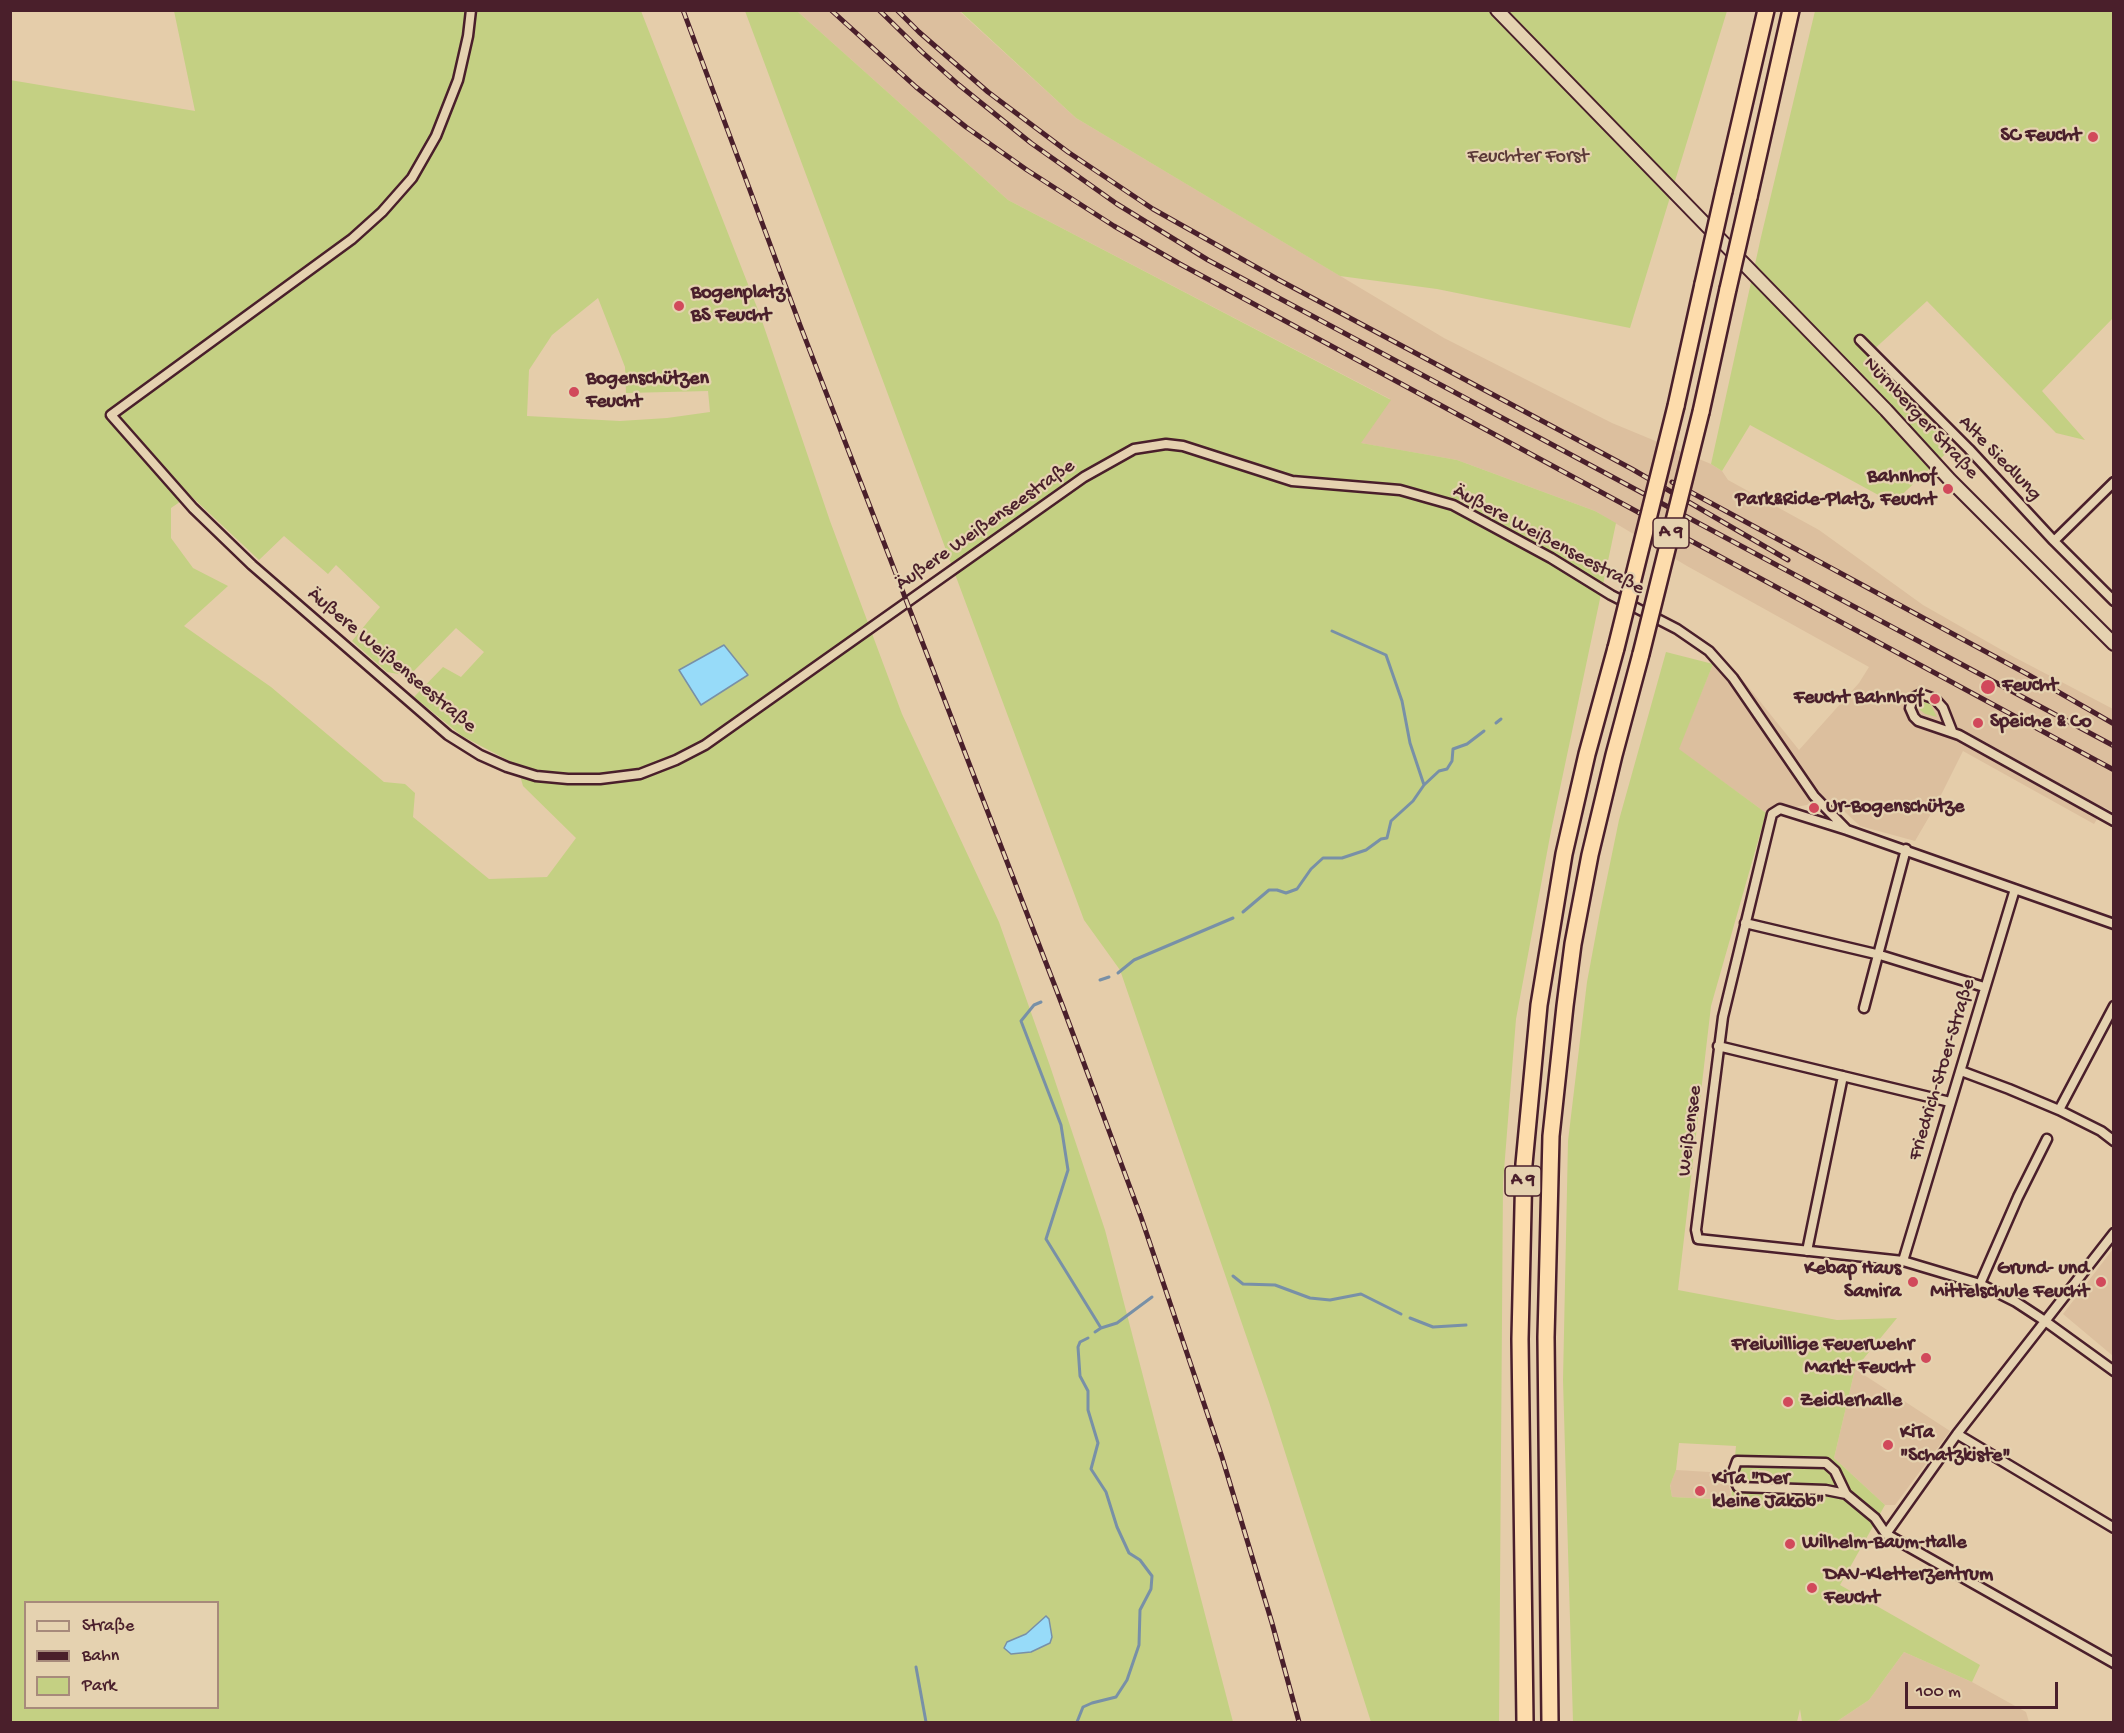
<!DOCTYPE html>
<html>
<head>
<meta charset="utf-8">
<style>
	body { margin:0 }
	#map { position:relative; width:2124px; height:1733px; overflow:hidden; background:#e5cdaa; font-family:"Gochi Hand",sans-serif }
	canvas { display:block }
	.frame { position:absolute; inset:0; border:12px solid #4a1f2b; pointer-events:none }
	.legend { position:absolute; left:24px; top:1601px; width:195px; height:108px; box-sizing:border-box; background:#e5d2b0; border:2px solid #a78a7b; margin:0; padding:8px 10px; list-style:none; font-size:18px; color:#4a1f2b }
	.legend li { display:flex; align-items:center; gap:12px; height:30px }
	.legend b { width:30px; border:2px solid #a78a7b }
	.scale { position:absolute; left:1905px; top:1682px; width:153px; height:27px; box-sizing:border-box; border:3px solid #4a1f2b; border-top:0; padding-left:8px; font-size:18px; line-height:21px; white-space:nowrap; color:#4a1f2b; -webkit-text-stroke:4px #e5d2b0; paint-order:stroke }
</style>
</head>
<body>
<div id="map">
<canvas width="2124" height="1733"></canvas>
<div class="frame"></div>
<ul class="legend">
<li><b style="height:8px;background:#e5d2b0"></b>Straße</li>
<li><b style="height:8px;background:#4a1f2b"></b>Bahn</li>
<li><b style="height:16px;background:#c4d083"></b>Park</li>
</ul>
<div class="scale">100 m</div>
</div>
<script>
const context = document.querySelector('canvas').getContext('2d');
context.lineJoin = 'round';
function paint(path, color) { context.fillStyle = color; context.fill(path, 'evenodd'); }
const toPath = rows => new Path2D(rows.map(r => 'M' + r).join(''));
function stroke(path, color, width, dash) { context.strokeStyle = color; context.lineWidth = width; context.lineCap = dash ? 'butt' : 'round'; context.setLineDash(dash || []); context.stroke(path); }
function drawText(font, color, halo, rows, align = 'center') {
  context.font = font + ' "Gochi Hand",sans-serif'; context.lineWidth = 4.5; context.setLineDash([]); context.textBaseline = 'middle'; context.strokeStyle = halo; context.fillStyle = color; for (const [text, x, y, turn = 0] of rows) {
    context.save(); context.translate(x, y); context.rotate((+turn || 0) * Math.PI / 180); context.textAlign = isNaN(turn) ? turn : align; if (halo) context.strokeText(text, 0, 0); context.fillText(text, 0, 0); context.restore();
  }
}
paint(toPath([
	[797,11,959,11,1076,118,1444,338,1612,423,1711,464,1722,471,1728,480,1819,530,1923,605,2014,657,2113,709,2113,812,2104,807,2094,824,1963,751,1936,805,1915,841,1860,826,1832,800,1766,813,1678,749,1713,664,1742,679,1799,750,1859,683,1869,667,1687,566,1595,511,1457,460,1360,443,1390,399,1008,200],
	[2113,1249,2113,1356,2063,1314],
	[1855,1369,1950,1431,1895,1505,1885,1505,1834,1458],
	[1676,1470,1726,1473,1732,1500,1672,1497,1670,1484],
	[1904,1652,1972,1682,2026,1712,2029,1722,1836,1722,1869,1700]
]), '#dcbf9e');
paint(toPath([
	[174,11,641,11,760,315,830,521,902,714,999,922,1050,1066,1105,1230,1233,1722,11,1722,10,80,195,111],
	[598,298,625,367,626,393,708,391,710,412,667,418,620,421,527,416,529,370,552,335],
	[190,495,259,560,284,536,328,574,336,565,380,607,352,641,387,672,409,676,456,628,484,652,461,677,443,667,414,697,462,736,517,765,523,786,576,838,547,877,489,879,413,817,415,793,405,784,384,782,271,687,184,626,228,586,193,568,171,538,171,508],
	[26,1602,218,1602,218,1708,26,1708],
	[745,11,797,11,1008,200,1391,400,1361,443,1457,460,1595,511,1616,523,1551,831,1516,1019,1503,1183,1499,1722,1371,1722,1269,1402,1120,970,1084,920],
	[960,11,1727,11,1630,328,1437,289,1340,276,1076,118],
	[1815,11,2113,11,2113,318,2042,391,2085,440,2056,433,1927,301,1871,352,1953,447,1893,503,1750,425,1722,471,1711,464,1761,237],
	[1666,652,1713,664,1679,749,1766,813,1711,1006,1678,1290,1837,1320,1897,1318,1855,1369,1834,1458,1885,1505,1840,1585,1980,1665,1972,1682,1904,1652,1869,1700,1836,1722,1802,1722,1800,1709,1797,1722,1573,1722,1563,1380,1568,1141,1587,982,1600,912,1619,820],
	[1679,1443,1736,1446,1731,1500,1672,1497,1670,1485,1676,1470],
	[1922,699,1929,701,1937,717,1925,714,1920,710,1918,703]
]), '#c4d083');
const water = toPath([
	[724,645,748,675,701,705,679,670,724,645],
	[1046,1616,1049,1619,1052,1637,1050,1643,1031,1652,1011,1654,1004,1648,1007,1642,1026,1634,1046,1616]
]);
paint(water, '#97dbf9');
stroke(water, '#7890a7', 1.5);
stroke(toPath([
	[1332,631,1386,655,1402,701,1410,743,1424,785],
	[1496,723,1501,719],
	[1243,912,1269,890,1277,890,1286,893,1297,889,1311,869,1323,858,1342,858,1366,850,1381,839,1387,838,1391,821,1413,801,1424,785,1439,771,1447,769,1452,761,1453,749,1467,744,1484,731],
	[1118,973,1134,960,1233,918],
	[1100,980,1109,977],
	[1041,1002,1034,1005,1021,1021,1061,1125,1068,1170,1046,1239,1101,1328],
	[1233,1276,1243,1284,1275,1285,1310,1298,1330,1300,1361,1294,1401,1314],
	[1410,1318,1433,1327,1466,1325],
	[1095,1332,1101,1328,1117,1323,1152,1297],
	[916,1667,926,1722],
	[1077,1722,1083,1707,1092,1703,1116,1697,1127,1680,1139,1645,1140,1610,1151,1589,1152,1576,1140,1560,1129,1553,1117,1527,1106,1492,1091,1469,1098,1443,1088,1410,1088,1391,1080,1376,1078,1347,1080,1342,1088,1338]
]), '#7890a7', 3);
const street = toPath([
	[471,10,468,36,458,80,436,136,412,178,382,212,352,239,111,415,193,508,252,565,448,735,480,755,507,767,536,776,568,779,600,779,640,774,676,760,705,745,1084,477,1134,449,1166,444,1183,446,1292,481,1400,490,1453,505,1551,558,1611,595,1677,629,1709,651,1733,678,1814,796,1847,830],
	[1860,340,1969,449,2054,541,2114,601],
	[2054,541,2114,482],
	[1952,731,1943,708,1935,699,1921,694,1913,698,1910,708,1914,717,1918,721,1959,735,2114,821],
	[1745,923,1880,955,1984,987],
	[2114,924,1847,830,1780,809,1772,814,1723,1017,1696,1230,1698,1239,1903,1261,1980,1284,2016,1302,2045,1321,2114,1371],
	[1864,1008,1906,849],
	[1718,1046,1950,1102],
	[1961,1071,2009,1089,2059,1110,2101,1131,2114,1141],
	[2059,1110,2114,1006],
	[1807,1251,1843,1076],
	[1903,1261,2015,889],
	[1980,1284,2018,1197,2047,1139],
	[1957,1434,2114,1528],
	[1846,1494,1826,1490,1738,1487,1732,1475,1737,1461,1826,1463,1835,1471,1846,1494,1875,1518,1886,1534,2114,1663],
	[1886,1534,1957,1434,2114,1233]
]);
const secondary = toPath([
	[1497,10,1886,410,1950,480,2114,644]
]);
const highway = toPath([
	[1724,191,1766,10],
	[1749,197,1791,10],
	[1676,406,1703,284],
	[1701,412,1728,289],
	[1525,1722,1520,1339,1524,1164,1539,1005,1564,854,1587,754,1616,648],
	[1550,1722,1546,1337,1551,1136,1565,1006,1573,944,1590,855,1614,755,1641,654]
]);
stroke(street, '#4a1f2b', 13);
stroke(secondary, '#4a1f2b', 16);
stroke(highway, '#4a1f2b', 20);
stroke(street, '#e5d2b0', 8);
stroke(secondary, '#e5d2b0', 12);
stroke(highway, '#fddcac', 15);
const rail = toPath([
	[683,10,800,325,1063,1007,1141,1217,1222,1457,1272,1623,1299,1722],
	[831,10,916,87,966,127,1027,170,1114,226,1180,264,2114,770],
	[879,10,922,52,959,85,1031,143,1117,204,1208,260,2114,746],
	[897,10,919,32,988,92,1068,152,1153,209,1279,280,1632,469,1788,560],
	[1672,482,2027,674,2114,724]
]);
stroke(rail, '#4a1f2b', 5);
stroke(rail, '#e5d2b0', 3, [9]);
const highwayBridge = toPath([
	[1703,284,1724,191],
	[1728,289,1749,197],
	[1616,648,1676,406],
	[1641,654,1701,412]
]);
stroke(highwayBridge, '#4a1f2b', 20, []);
stroke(highwayBridge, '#fddcac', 15);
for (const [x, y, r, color] of [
	[2093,137,6,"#d1495b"],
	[679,306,6,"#d1495b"],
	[574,392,6,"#d1495b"],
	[1948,489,6,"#d1495b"],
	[1988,687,8,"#d1495b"],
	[1935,699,6,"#d1495b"],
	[1978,723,6,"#d1495b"],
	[1814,808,6,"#d1495b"],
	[1913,1282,6,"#d1495b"],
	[2101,1282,6,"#d1495b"],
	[1926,1358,6,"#d1495b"],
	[1788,1402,6,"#d1495b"],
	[1888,1445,6,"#d1495b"],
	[1700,1491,6,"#d1495b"],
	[1790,1544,6,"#d1495b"],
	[1812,1588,6,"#d1495b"]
]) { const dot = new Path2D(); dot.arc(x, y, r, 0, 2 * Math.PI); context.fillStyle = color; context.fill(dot); stroke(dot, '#e5d2b0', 2); }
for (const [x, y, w] of [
	[1671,533,36],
	[1523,1181,36]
]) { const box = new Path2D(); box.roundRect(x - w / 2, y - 15, w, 30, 4.5); context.fillStyle = '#e5d2b0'; context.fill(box); stroke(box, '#4a1f2b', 1.5); }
drawText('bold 18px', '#4a1f2b', null, [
	["A 9",1671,533],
	["A 9",1523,1181]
]);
drawText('bold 20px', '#4a1f2b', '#e5d2b0', [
	["SC Feucht",2081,137,"right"],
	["Bogenplatz",691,294],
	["BS Feucht",691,317],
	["Bogenschützen",586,380],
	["Feucht",586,403],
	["Bahnhof",1936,478,"right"],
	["Park&Ride-Platz, Feucht",1936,501,"right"],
	["Feucht",2002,687],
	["Feucht Bahnhof",1923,699,"right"],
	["Speiche & Co",1990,723],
	["Ur-Bogenschütze",1826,808],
	["Kebap Haus",1901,1270,"right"],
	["Samira",1901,1293,"right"],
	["Grund- und",2089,1270,"right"],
	["Mittelschule Feucht",2089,1293,"right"],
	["Freiwillige Feuerwehr",1914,1346,"right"],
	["Markt Feucht",1914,1369,"right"],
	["Zeidlerhalle",1800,1402],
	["KiTa",1900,1434],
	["\"Schatzkiste\"",1900,1457],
	["KiTa \"Der",1712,1480],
	["kleine Jakob\"",1712,1503],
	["Wilhelm-Baum-Halle",1802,1544],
	["DAV-Kletterzentrum",1824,1576],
	["Feucht",1824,1599]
], 'left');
drawText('20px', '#5c3a38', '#e5d2b0', [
	["Feuchter Forst",1528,158]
]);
drawText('20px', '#4a1f2b', '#e5d2b0', [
	["Nürnberger Straße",1920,419,47],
	["Alte Siedlung",1999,459,46],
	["Äußere Weißenseestraße",986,526,-35],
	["Äußere Weißenseestraße",1548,541,28],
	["Äußere Weißenseestraße",391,661,40],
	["Friedrich-Stoer-Straße",1943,1070,-73],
	["Weißensee",1691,1131,-83]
]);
</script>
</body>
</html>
